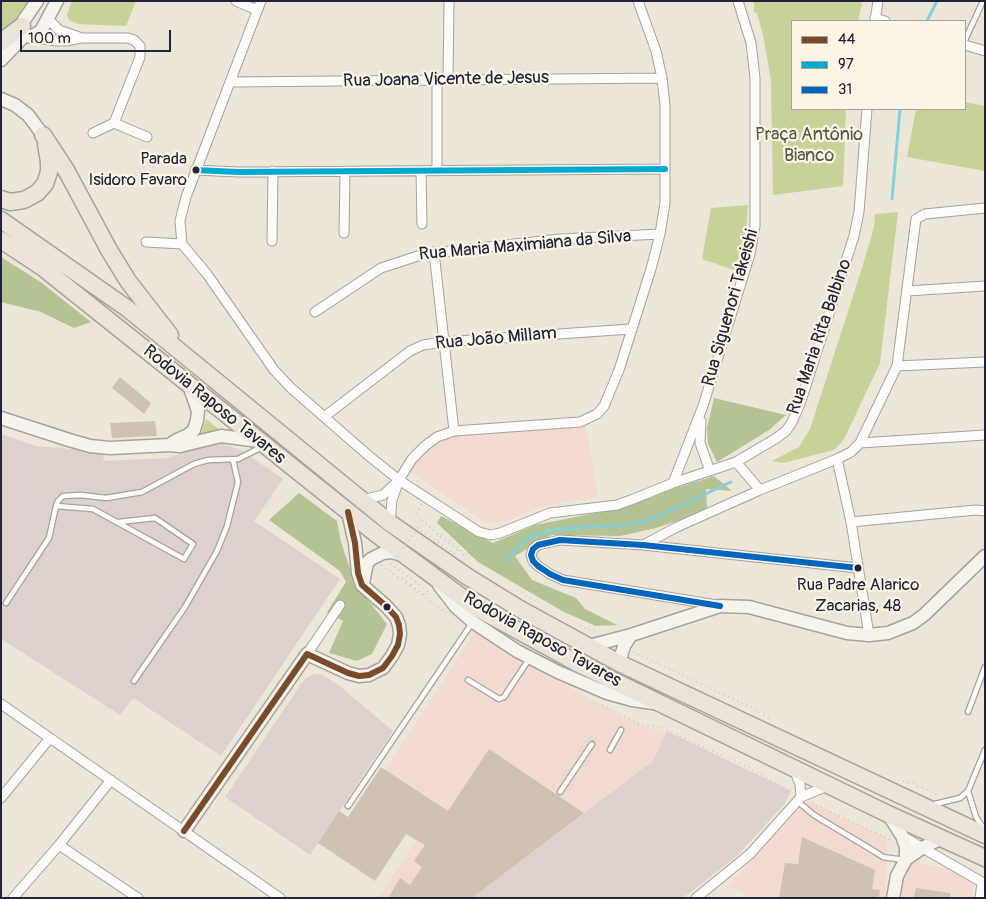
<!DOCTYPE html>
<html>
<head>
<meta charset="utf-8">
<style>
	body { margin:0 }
	#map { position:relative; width:986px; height:899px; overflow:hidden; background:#ece6d8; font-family:Pangolin,sans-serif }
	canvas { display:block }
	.frame { position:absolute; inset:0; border:2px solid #22223b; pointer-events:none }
	.legend { position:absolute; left:791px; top:20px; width:175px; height:90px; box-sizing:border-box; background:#fcf5e5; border:1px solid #a5a1a1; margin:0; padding:6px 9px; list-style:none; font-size:15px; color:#22223b }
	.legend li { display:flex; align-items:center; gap:10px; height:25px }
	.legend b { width:25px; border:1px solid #a5a1a1 }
	.scale { position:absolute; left:20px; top:30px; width:151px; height:22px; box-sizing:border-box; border:2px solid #22223b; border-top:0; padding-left:6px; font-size:15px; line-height:18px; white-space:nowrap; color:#22223b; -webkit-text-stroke:4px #fcf5e5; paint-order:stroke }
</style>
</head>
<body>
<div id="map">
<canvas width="986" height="899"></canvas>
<div class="frame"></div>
<ul class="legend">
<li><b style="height:6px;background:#7a4b2a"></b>44</li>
<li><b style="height:6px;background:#00a9ce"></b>97</li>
<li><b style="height:6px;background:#0065bd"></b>31</li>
</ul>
<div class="scale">100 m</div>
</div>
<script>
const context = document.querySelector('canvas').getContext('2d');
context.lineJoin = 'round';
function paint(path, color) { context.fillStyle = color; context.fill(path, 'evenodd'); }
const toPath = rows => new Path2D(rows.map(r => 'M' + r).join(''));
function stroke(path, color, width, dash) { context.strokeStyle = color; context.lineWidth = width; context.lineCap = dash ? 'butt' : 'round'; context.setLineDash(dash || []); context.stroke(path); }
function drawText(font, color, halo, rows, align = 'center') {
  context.font = font + ' Pangolin,sans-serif'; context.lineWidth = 4.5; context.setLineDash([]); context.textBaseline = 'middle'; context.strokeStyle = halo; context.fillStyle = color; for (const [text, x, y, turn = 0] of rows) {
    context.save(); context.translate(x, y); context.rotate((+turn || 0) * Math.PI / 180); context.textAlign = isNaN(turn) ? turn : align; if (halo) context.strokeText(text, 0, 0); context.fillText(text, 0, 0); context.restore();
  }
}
paint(toPath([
	[586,426,598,498,568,501,538,508,506,522,496,523,483,521,409,471,423,454,451,435],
	[475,631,531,667,633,721,650,728,667,731,653,761,472,898,378,898,439,805,385,770],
	[808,801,887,838,885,898,745,898,746,895,727,886],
	[913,862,951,869,968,878,973,884,972,898,898,898,899,890]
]), '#f2dad0');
paint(toPath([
	[1,434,36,446,105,452,103,461,168,458,197,448,220,443,241,450,283,479,254,521,340,579,221,756,133,698,120,715,1,639],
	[317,674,323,675,341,687,393,731,310,855,225,797,304,680,311,675],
	[667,731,791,791,785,803,739,854,683,898,472,898,653,761]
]), '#ded0cc');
paint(toPath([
	[1,1,34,1,1,40],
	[72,1,136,1,126,26,78,24,69,20,67,14],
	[861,1,862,4,858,21,792,21,792,109,846,109,843,186,773,195,771,81,763,35,757,13,754,12,754,2],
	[965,102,985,106,985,171,907,157,916,109,965,109],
	[748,205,746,236,737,271,702,259,711,208],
	[898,212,880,363,847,433,842,442,834,450,783,463,772,461,799,447,810,429,862,268,874,227,875,214],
	[206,419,220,430,222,432,201,435]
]), '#c8d198');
paint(toPath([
	[1,257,42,283,91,322,74,328,41,312,1,302],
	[714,398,786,415,769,430,717,462,708,444,707,428],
	[714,476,732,491,706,489,707,507,698,514,656,528,620,536,552,535,515,556,532,580,576,598,585,609,617,625,596,626,564,612,478,562,437,523,441,516,493,543,535,525,601,512],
	[299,493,337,521,341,542,355,584,387,624,372,654,357,661,329,653,343,621,327,612,346,582,340,571,269,520]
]), '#b4c393');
stroke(toPath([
	[927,21,937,1],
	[892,199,900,109],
	[506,561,524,540,541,533,557,529,626,525,650,520,731,482]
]), '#87cfd9', 3);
paint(toPath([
	[120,377,151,403,144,414,112,388],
	[155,421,157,436,112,438,110,423],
	[489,749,584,813,472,898,388,898,400,878,410,885,422,867,414,861,425,845,406,834,375,881,318,843,339,811,348,817,381,767,448,811],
	[802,837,875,870,872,889,880,890,879,898,779,898,785,863,798,864],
	[916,888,950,893,950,898,914,898]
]), '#d0c2b3');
const lane = toPath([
	[965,40,983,1],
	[119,522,155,518,193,544,184,559,93,509,56,506,58,501,63,496,81,495,106,498,142,492,194,464,208,460,238,459,262,447],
	[6,603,49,538,56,506],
	[468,680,499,699,504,697,529,659],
	[134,681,185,607,217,551,227,526,238,482,233,460],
	[968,712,985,667],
	[610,750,621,730],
	[968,791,976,817,984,829],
	[560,792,592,744],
	[797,801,814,815,877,853,883,857,904,860],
	[935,804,960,798,968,791,985,750],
	[348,806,472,623]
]);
const street = toPath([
	[236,1,257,10],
	[875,18,885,21],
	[49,20,59,30,79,37],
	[875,21,878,1],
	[35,36,44,39,56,41,66,41,81,38,128,38,134,40,140,46,140,57,114,123,93,133],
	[965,45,985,51],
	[448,79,449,1],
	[231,82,662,78],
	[114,123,147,137],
	[195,170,238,172,665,169],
	[421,171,422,224],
	[437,171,437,79],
	[344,233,345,171],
	[272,241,273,171],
	[146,242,182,244,207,274,274,370,291,388,369,456,399,480,479,532,491,535,500,533,550,513,617,505,631,500,673,483,736,462,775,439,786,431,792,422,800,404,854,236,859,212,867,109],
	[182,244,180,221,186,197,261,1],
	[434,252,454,431],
	[907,291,985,286],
	[315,312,381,268,424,254,560,239,660,234],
	[897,366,985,362],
	[324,417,410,351,423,345,443,342,631,329],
	[701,421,700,443,710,471],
	[860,443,985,435],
	[837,459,851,522,869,635],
	[736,462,760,490],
	[673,483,703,406,750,254,755,226,755,78,751,43,738,1],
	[362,500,383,495,397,482],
	[851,522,976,510,985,511],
	[390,523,392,500,399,480,412,459,425,446,437,437,454,431,580,422,597,414,604,406,619,370,651,269,660,234,665,203,665,106,662,78,656,51,638,1],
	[643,545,677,527,760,490,837,459,851,452,860,443,897,366,916,219,925,214,985,208],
	[717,605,563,580,550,574,538,566,533,561,531,555,533,549,538,545,560,540,643,545,858,568],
	[307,654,340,605],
	[1,704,280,898],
	[794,769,800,784,801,797],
	[1,798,50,738],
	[902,836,980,881,982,883,980,898],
	[59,845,138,898],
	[13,898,59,845,111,780],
	[696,898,750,854,801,797,830,785]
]);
const secondary = toPath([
	[25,34,22,26,24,20,37,1],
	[25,35,31,37,41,31,57,1],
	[1,60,25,35],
	[1,99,15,105,28,115,43,135],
	[1,418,69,440,90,446,110,448,170,445,180,446,221,436,259,441],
	[172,443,179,439,188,435,194,430,197,420,198,411,189,385],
	[363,583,367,563,371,559,383,553,392,552,402,555],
	[439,585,456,607,473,622,517,651,558,672,607,693,632,700,653,703],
	[589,646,631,635,720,606,749,607,847,633,869,635,888,633,913,623,924,615,985,556],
	[619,663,624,646,631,635],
	[888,814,902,836,906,847,906,859],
	[184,831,307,654,348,673,359,676,369,675,383,668,392,656,398,645,400,634,399,625,396,617,386,606,362,585,358,573,355,543,348,512],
	[893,898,897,876,906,859,922,848,942,838]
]);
const highway = toPath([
	[1,42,22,26],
	[43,135,66,170,109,250,128,281,170,335],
	[1,199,10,202,24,200,37,193,45,184,49,172,49,162,46,144],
	[1,220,128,309,390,523,468,577,520,609,619,663,985,835],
	[1,240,42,267,375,533,475,607,577,663,888,814,985,858]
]);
stroke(lane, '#a6a29d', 7);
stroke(street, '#a6a29d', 11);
stroke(secondary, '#a6a29d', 15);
stroke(highway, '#a6a29d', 19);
stroke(toPath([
	[421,504,416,515,442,538],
	[437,534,439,533,459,548,466,559],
	[381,565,446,613],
	[398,578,401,577,411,585],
	[517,590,536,602],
	[580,626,593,631,599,631],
	[633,652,757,710,772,720],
	[602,705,638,723,666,729,745,766,792,792],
	[903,781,912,783,938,795],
	[812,803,891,840]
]), '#cac9c7', 2, [1, 4]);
stroke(lane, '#fcfbf9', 4.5);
stroke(street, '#fcfbf9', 9);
stroke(secondary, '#f6f2ec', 12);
stroke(highway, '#ebe3d8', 16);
stroke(toPath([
	[411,585,426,596,429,592,391,564,418,528,454,554,457,550,442,538]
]), '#cac9c7', 2, [1, 4]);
stroke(toPath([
	[184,831,307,654,348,673,359,676,369,675,383,668,392,656,398,645,400,634,399,625,396,617,386,606,362,585,358,573,355,543,348,512]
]), '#7a4b2a', 6);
stroke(toPath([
	[195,170,238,172,665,169]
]), '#00a9ce', 6);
stroke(toPath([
	[720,606,563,580,550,574,538,566,533,561,531,555,533,549,538,545,560,540,643,545,858,568]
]), '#0065bd', 6);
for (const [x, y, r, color] of [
	[196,170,4.5,"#22223b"],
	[858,568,4.5,"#22223b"],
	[387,607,4.5,"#22223b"]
]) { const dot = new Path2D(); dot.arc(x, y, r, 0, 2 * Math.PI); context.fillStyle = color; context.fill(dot); stroke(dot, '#fcf5e5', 2); }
drawText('17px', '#22223b', '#fcf5e5', [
	["Parada",187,160],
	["Isidoro Favaro",187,181],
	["Rua Padre Alarico",858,586,"center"],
	["Zacarias, 48",858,607,"center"]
], 'right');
drawText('18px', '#22223b', '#fcf5e5', [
	["Rua Joana Vicente de Jesus",446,80,-1],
	["Rua Maria Maximiana da Silva",525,246,-5],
	["Rua Siguenori Takeishi",731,308,-74],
	["Rua Maria Rita Balbino",820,337,-71],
	["Rua João Millam",496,339,-5],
	["Rodovia Raposo Tavares",214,405,39],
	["Rodovia Raposo Tavares",542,640,29]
]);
drawText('18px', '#525949', '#fcf5e5', [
	["Praça Antônio",809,135],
	["Bianco",809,156]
]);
</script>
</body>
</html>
